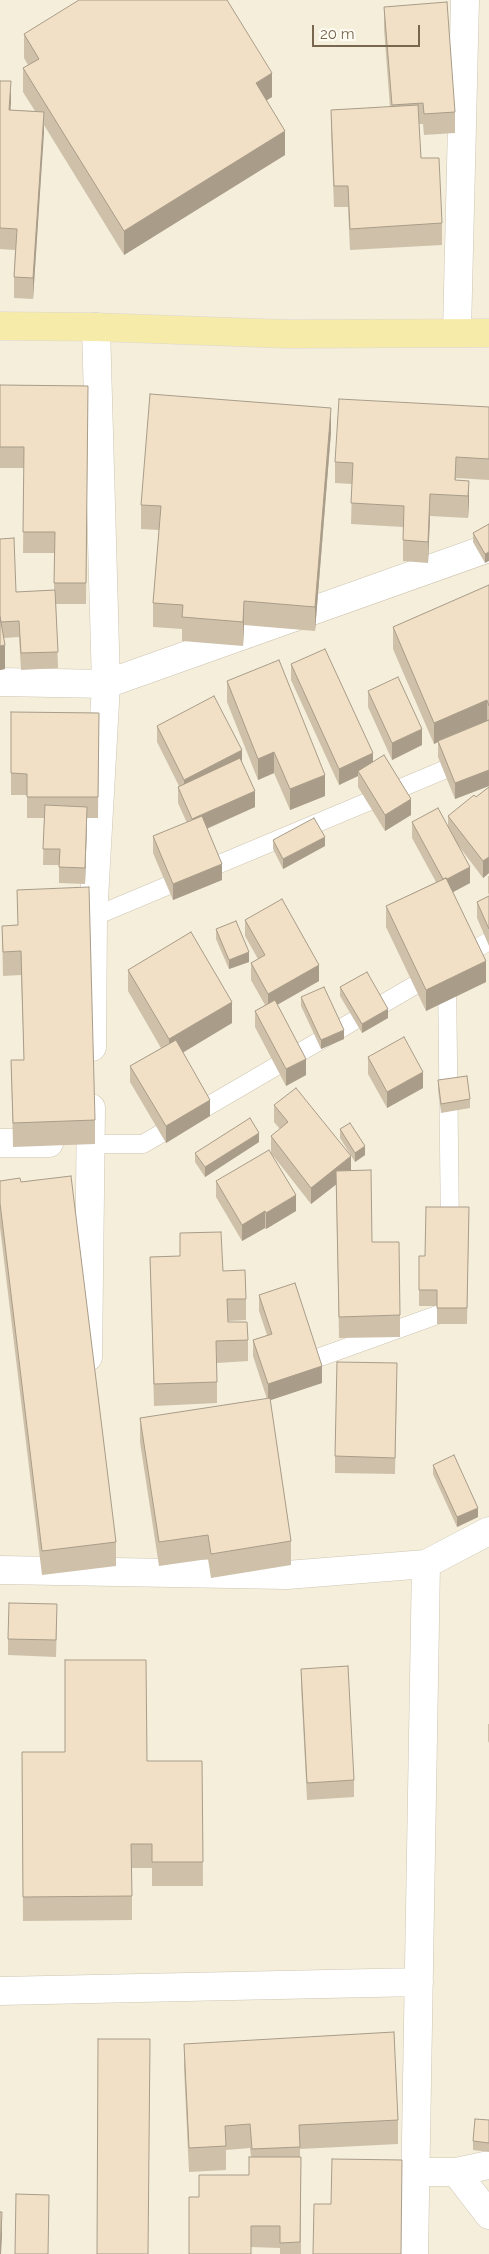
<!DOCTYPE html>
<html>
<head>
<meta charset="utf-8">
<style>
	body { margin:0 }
	#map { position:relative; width:489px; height:2254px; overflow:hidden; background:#fcfaed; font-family:Raleway,sans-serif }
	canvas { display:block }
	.scale { position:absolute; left:312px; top:25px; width:108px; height:22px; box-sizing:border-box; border:2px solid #78664f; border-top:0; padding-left:6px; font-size:15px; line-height:18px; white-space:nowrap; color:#78664f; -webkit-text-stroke:4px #fefcf3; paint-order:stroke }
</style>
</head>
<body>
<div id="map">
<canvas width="489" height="2254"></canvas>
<div class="scale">20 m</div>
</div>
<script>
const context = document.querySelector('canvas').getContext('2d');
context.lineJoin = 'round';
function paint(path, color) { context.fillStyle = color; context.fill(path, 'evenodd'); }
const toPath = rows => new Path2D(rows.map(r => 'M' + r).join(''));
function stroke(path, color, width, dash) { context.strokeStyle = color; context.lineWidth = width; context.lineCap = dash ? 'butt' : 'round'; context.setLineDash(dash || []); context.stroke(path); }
paint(toPath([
	[0,0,489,0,489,2254,0,2254]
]), '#f4eedb');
const lane = toPath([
	[93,917,489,751],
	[461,958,489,941],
	[447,976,450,1230],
	[91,1144,143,1144,434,974],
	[298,1365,451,1310,451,1301]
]);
const street = toPath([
	[457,332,465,0],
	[0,682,106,684,489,548],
	[92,1047,93,917,106,684,96,327],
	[0,1143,49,1143],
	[88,1357,91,1108],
	[0,1570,287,1575,426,1564,489,1531],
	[0,1991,419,1982],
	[415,2172,456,2172,489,2165],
	[456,2172,489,2215],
	[414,2254,426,1564]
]);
const primary = toPath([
	[0,326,96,327,288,334,489,333]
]);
stroke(lane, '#cfc5b1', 19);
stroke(street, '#cfc5b1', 29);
stroke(primary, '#dcd7d1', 29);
stroke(lane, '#fff', 18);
stroke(street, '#fff', 28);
stroke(primary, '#f7eba9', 28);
paint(toPath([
	[384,7,455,112,455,133,424,135,423,124,419,124,421,158,442,223,442,245,350,250,348,207,334,207,331,131,331,110,390,107,384,29],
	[24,34,272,97,267,100,285,155,124,255,44,125,33,299,14,298,14,277,15,250,0,249,0,81,11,102,10,110,35,111,23,92,23,68,28,65,24,58],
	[0,385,88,386,86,604,56,604,58,668,21,670,19,637,4,638,5,669,0,670,0,539,16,592,54,590,54,553,23,553,24,468,0,468],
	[489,407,489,480,456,478,456,480,469,481,469,502,468,518,430,516,428,563,403,561,403,527,351,524,352,484,335,483,335,462],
	[331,432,315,631,244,625,243,646,182,641,182,629,153,627,153,603,159,530,141,529,141,505],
	[489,524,485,563,473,542,473,533],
	[489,585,489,786,455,799,438,757,438,742,434,744,393,649,393,627],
	[291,664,373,762,411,815,385,831,358,787,358,776,339,785,291,680],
	[227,681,325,796,290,810,274,773,258,780,227,702],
	[368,691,422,745,392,760,368,707],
	[11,712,99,713,98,818,87,818,85,884,59,883,59,865,43,865,44,818,27,818,27,795,11,795],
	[157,726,242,763,255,807,207,829,222,880,173,900,153,853,153,836,187,823,178,803,178,787,179,786,157,742],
	[489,787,489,873,483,878,458,845,470,883,453,892,486,982,426,1011,386,927,386,906,436,882,412,838,412,822,448,827,448,816,476,797],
	[273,840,325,846,283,869,273,849],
	[488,876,489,876,489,895,488,893],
	[17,890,95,1120,95,1144,13,1147,11,1060,24,1060,21,975,3,976,2,926,18,925],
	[489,896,489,946,477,918,477,902],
	[245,920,319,981,277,1005,306,1075,286,1086,255,1027,255,1011,265,1005,251,980,251,963,258,959,245,936],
	[216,929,249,962,229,969,216,939],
	[128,970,232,1023,183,1052,210,1116,166,1143,130,1082,130,1066,161,1048,128,991],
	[340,987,388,1018,362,1033,340,996],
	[301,997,344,1039,321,1049,301,1006],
	[368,1057,423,1088,387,1108,368,1074],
	[438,1080,470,1099,470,1108,441,1113,438,1089],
	[274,1105,351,1171,372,1242,400,1315,400,1337,339,1338,336,1184,311,1204,271,1153,271,1136,280,1129,274,1122],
	[340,1129,365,1155,355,1162,340,1138],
	[259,1142,205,1177,195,1162,195,1153],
	[0,1181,116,1542,116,1566,42,1575,0,1227],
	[216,1181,296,1211,266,1229,265,1228,242,1241,216,1197],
	[469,1207,467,1324,437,1324,437,1306,419,1306,419,1256,425,1256],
	[180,1233,223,1271,246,1299,246,1320,228,1321,228,1322,248,1340,248,1361,217,1363,217,1403,154,1406,150,1257,180,1256],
	[259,1295,322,1383,270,1400,291,1541,291,1565,211,1578,208,1559,159,1566,140,1442,140,1418,267,1399,253,1356,253,1340,267,1335,259,1311],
	[397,1380,395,1474,335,1473,335,1456],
	[433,1465,478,1517,457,1527,433,1474],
	[57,1621,56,1657,8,1655,8,1639],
	[301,1669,354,1780,354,1797,307,1800,301,1685],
	[488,1724,489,1724,489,1743,488,1741],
	[22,1752,147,1761,202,1761,203,1886,152,1886,152,1868,132,1868,132,1920,23,1921],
	[184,2044,398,2120,398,2144,300,2149,300,2157,301,2157,301,2254,280,2254,280,2248,251,2247,199,2197,249,2175,251,2157,250,2148,226,2150,226,2170,189,2172,184,2068],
	[489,2120,489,2152,473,2150,473,2141]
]), '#cfc1a9');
paint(toPath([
	[272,73,272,97,256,107,256,83],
	[11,81,11,102,9,131,9,110],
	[44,112,44,133,33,299,33,278],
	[285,131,285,155,124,255,124,231],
	[331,408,331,432,315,631,315,607],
	[469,481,469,502,468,518,468,496],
	[430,494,430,516,428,563,428,542],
	[489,552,489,561,485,563,485,554],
	[244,601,244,625,243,646,243,622],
	[5,645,5,669,0,670,0,646],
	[487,700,487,721,438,741,438,742,434,744,434,723],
	[422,729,422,745,392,760,392,743],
	[242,750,242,767,184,797,184,780],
	[274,752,274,773,258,780,258,759],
	[373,753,373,770,358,771,358,776,339,785,339,769],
	[489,770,489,786,455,799,455,783],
	[325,775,325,796,290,810,290,789],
	[255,791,255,807,192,835,192,819],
	[411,799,411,815,385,831,385,815],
	[87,807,87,823,85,884,85,868],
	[325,837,325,846,283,869,283,859],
	[489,857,489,873,483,878,483,861],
	[222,864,222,880,173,900,173,884],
	[470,867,470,883,444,897,444,881],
	[249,952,249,962,229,969,229,960],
	[486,961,486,982,426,1011,426,990],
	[319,965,319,981,268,1010,268,994],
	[232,1002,232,1023,169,1061,169,1039],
	[388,1009,388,1018,362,1033,362,1024],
	[344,1030,344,1039,321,1049,321,1040],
	[306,1059,306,1075,286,1086,286,1069],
	[423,1072,423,1088,387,1108,387,1092],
	[210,1100,210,1116,166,1143,166,1126],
	[259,1133,259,1142,205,1177,205,1167],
	[365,1146,365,1155,355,1162,355,1153],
	[351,1156,351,1173,311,1204,311,1188],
	[296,1195,296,1211,266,1229,266,1213],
	[265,1211,265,1228,242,1241,242,1225],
	[322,1366,322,1383,268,1401,268,1384],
	[478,1508,478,1517,457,1527,457,1517],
	[2,2212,2,2236,1,2254,0,2254]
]), '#a99d8a');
const building = toPath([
	[79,0,227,0,272,73,256,83,285,131,124,231,23,68,39,59,24,34,79,0],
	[447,2,455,112,424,114,423,103,392,105,384,7,447,2],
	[0,81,11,81,9,110,44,112,33,278,14,277,17,229,0,228,0,81],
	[418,105,421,158,439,158,442,223,350,229,348,186,334,186,331,110,418,105],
	[0,385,88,386,86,583,54,583,55,532,23,532,24,447,0,447,0,385],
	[150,394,331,408,315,607,244,601,243,622,182,617,183,605,153,603,161,506,141,505,150,394],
	[339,399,489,407,489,459,456,457,455,480,469,481,468,496,430,494,428,542,403,540,404,506,351,503,353,463,335,462,339,399],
	[489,524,489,552,485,554,473,533,489,524],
	[14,538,16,592,55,590,58,652,21,653,19,621,1,622,0,617,0,539,14,538],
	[489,585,489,706,487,700,434,723,393,627,489,585],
	[0,617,5,645,0,646,0,617],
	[325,649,373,753,339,769,291,664,325,649],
	[279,660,325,775,290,789,274,752,258,759,227,681,279,660],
	[398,677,422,729,392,743,368,691,398,677],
	[214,696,242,750,184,780,157,726,214,696],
	[11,712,99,713,98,797,27,797,27,774,11,773,11,712],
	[489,720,489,770,455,783,438,741,489,720],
	[384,755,411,799,385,815,358,771,384,755],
	[240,758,255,791,192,819,178,787,240,758],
	[489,787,489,857,483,861,448,816,474,795,476,797,489,787],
	[45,805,87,807,85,868,59,867,60,849,43,849,45,805],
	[438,808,470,867,447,879,446,878,443,879,412,822,438,808],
	[202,816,222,864,173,884,153,836,202,816],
	[314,818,325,837,283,859,273,840,314,818],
	[446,878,486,961,426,990,386,906,446,878],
	[89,887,95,1120,13,1123,11,1060,24,1060,21,951,3,952,2,926,18,925,17,890,89,887],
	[489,896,489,929,477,902,489,896],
	[282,899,319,965,268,994,251,963,265,955,245,920,282,899],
	[236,921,249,952,229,960,216,929,236,921],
	[191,932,232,1002,169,1039,128,970,191,932],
	[367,972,388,1009,362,1024,340,987,367,972],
	[324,987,344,1030,321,1040,301,997,324,987],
	[275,1000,306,1059,286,1069,255,1011,275,1000],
	[404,1037,423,1072,387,1092,368,1057,404,1037],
	[176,1040,210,1100,166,1126,130,1066,176,1040],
	[467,1076,470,1099,441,1104,438,1080,467,1076],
	[296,1088,351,1156,311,1188,271,1136,288,1122,274,1105,296,1088],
	[250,1118,259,1133,205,1167,195,1153,250,1118],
	[350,1123,365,1146,355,1153,340,1129,350,1123],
	[269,1150,296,1195,266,1213,265,1211,242,1225,216,1181,269,1150],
	[371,1170,372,1242,399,1242,400,1315,339,1317,336,1171,371,1170],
	[71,1176,116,1542,42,1551,0,1203,0,1181,20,1178,21,1182,71,1176],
	[426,1207,469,1207,467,1308,437,1308,437,1290,419,1290,419,1256,425,1256,426,1207],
	[221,1232,223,1271,245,1270,246,1299,227,1299,228,1322,247,1322,248,1340,216,1341,217,1382,154,1384,150,1257,180,1256,180,1233,221,1232],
	[295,1283,322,1366,268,1384,253,1340,272,1334,259,1295,295,1283],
	[337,1362,397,1363,395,1458,335,1456,337,1362],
	[270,1398,291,1541,211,1554,208,1535,159,1542,140,1418,270,1398],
	[454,1455,478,1508,457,1517,433,1465,454,1455],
	[9,1603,57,1604,56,1640,8,1639,9,1603],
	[65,1660,146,1660,147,1761,202,1761,203,1862,152,1862,152,1844,131,1844,132,1896,23,1897,22,1752,65,1752,65,1660],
	[348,1666,354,1780,307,1783,301,1669,348,1666],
	[394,2032,398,2120,299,2125,300,2147,252,2149,250,2124,225,2126,226,2146,189,2148,184,2044,394,2032],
	[98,2039,150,2039,148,2254,97,2254,98,2039],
	[475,2119,489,2120,489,2143,473,2141,475,2119],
	[249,2157,301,2157,300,2242,280,2243,280,2226,251,2226,251,2254,189,2254,189,2197,199,2197,199,2175,249,2175,249,2157],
	[332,2159,402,2160,401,2254,313,2254,314,2204,331,2204,332,2159],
	[16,2194,49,2195,48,2254,15,2254,16,2194],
	[0,2212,2,2212,0,2254,0,2212]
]);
paint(building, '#f1e0c5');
stroke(building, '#a99d8a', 1);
</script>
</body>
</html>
